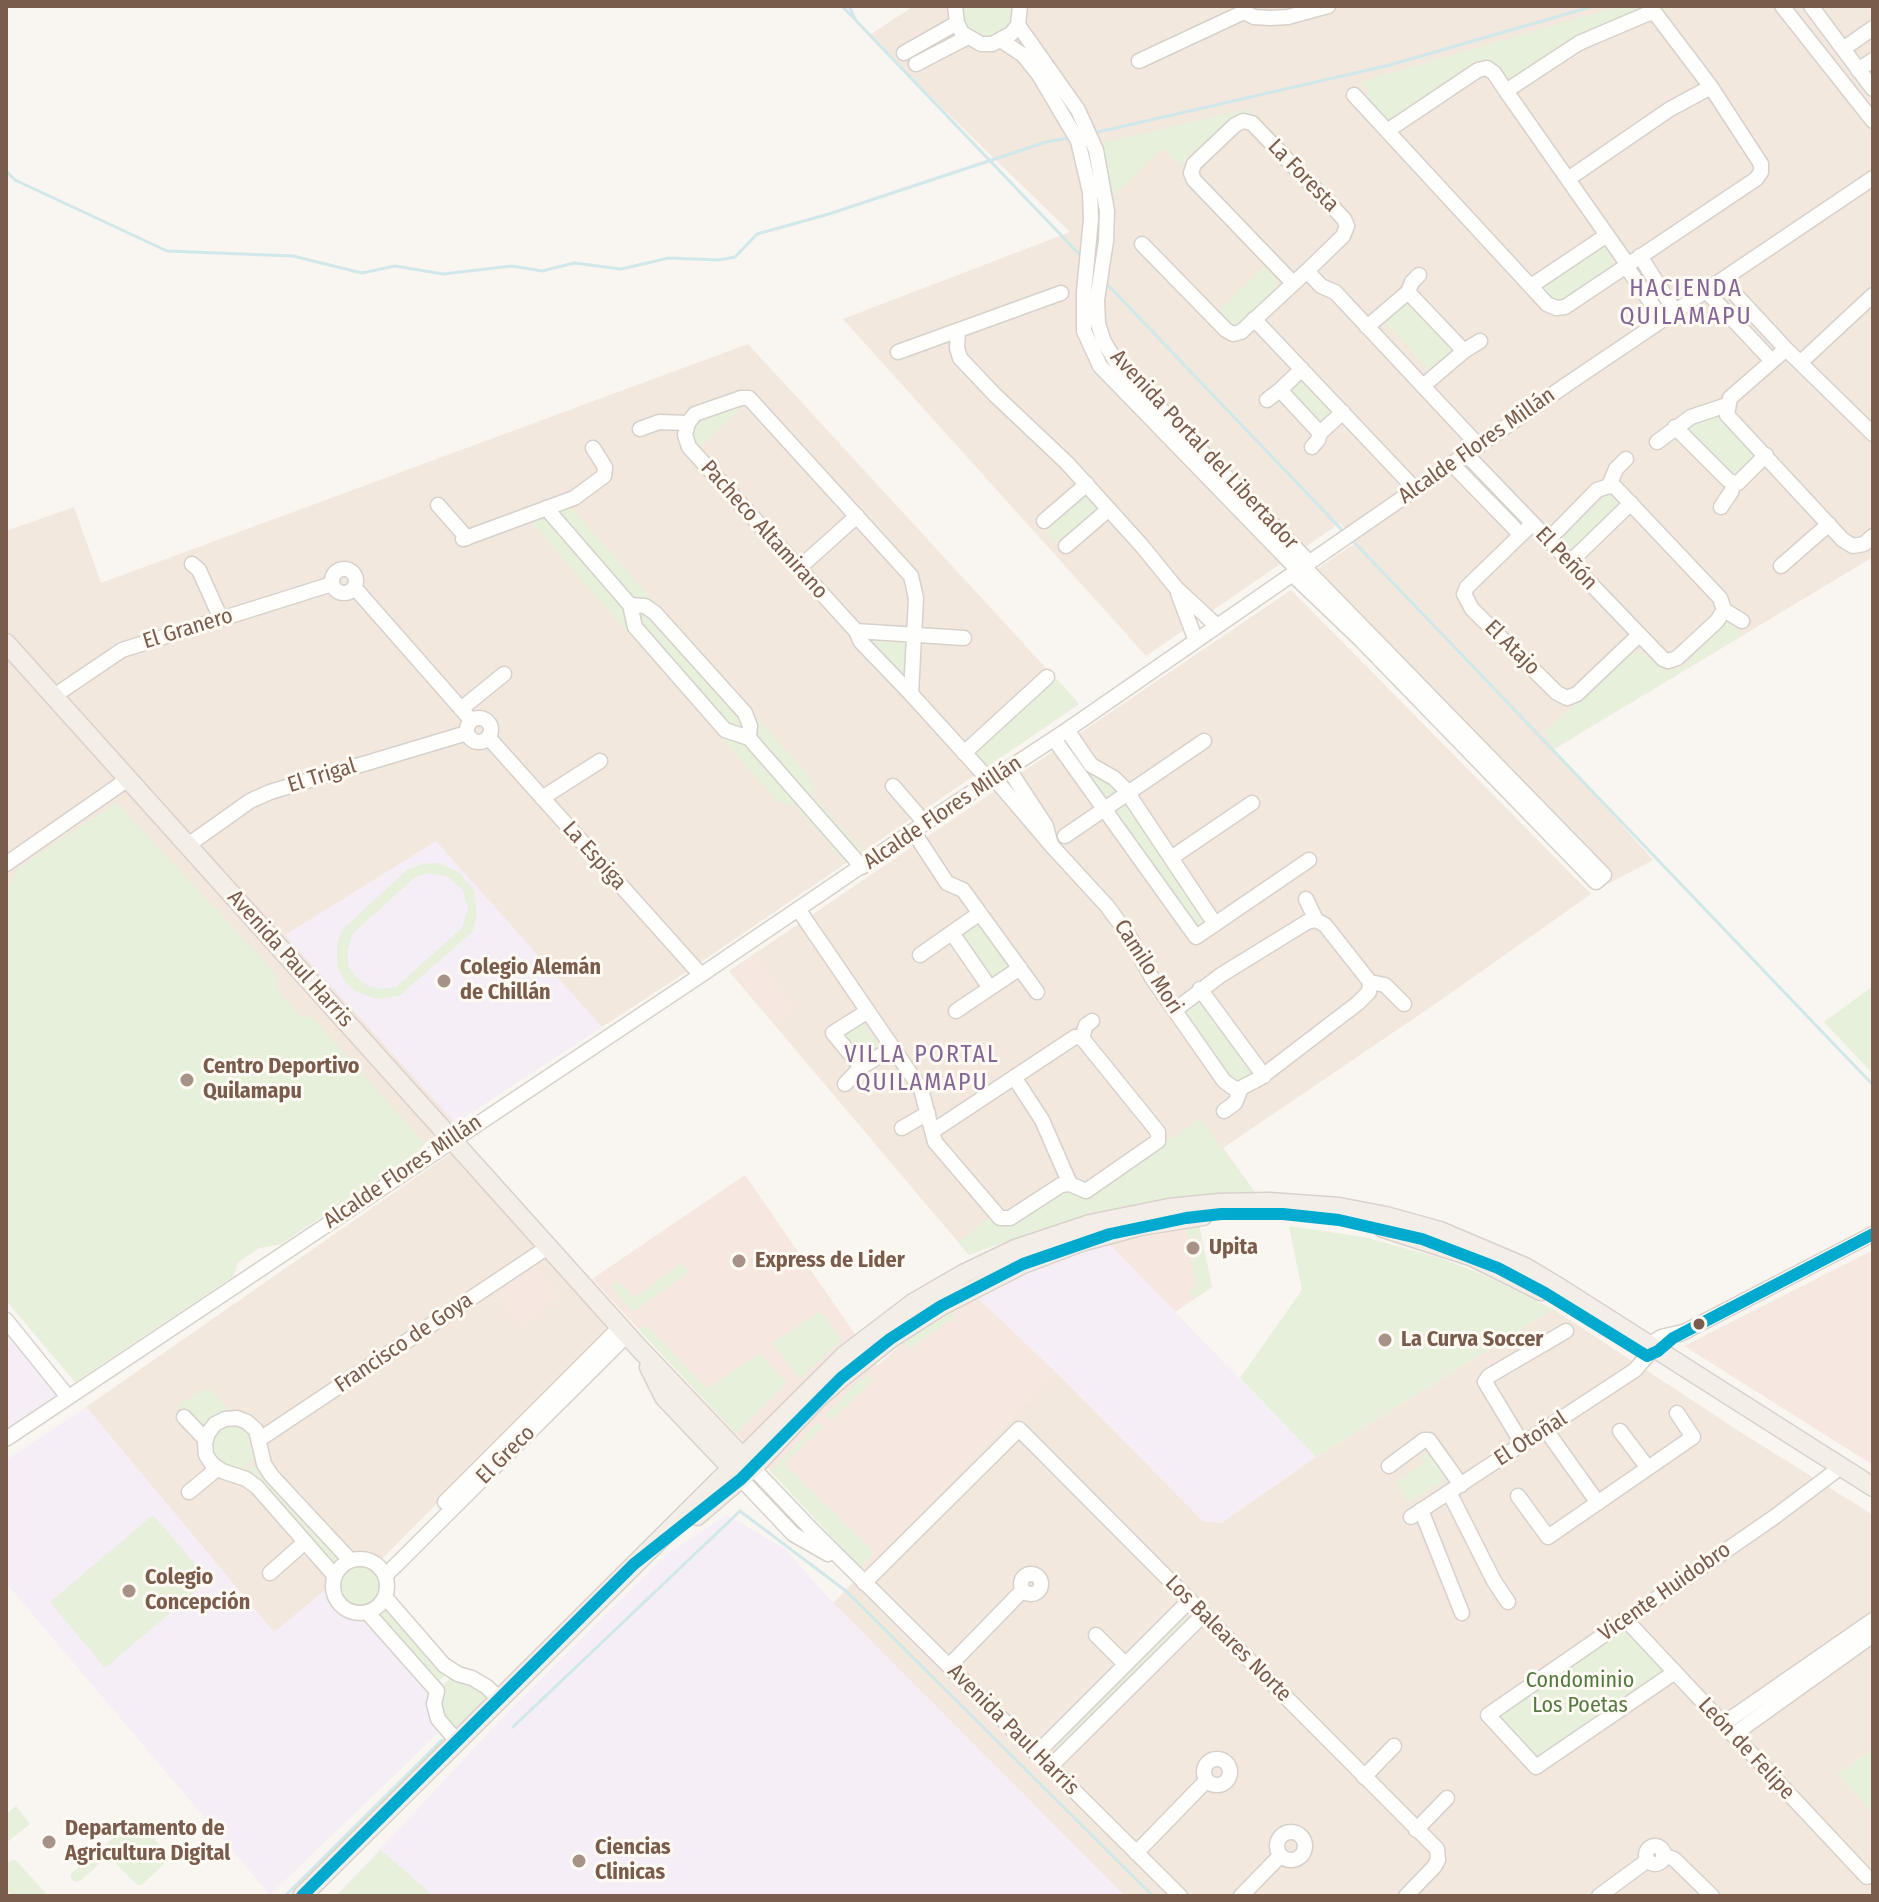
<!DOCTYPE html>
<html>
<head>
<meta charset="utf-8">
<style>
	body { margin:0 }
	#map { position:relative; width:1879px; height:1902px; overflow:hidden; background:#f9f5f0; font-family:"Fira Sans Condensed",sans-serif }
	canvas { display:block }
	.frame { position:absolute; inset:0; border:8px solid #7a5c4d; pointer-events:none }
</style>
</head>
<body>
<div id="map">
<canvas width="1879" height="1902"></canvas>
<div class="frame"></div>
</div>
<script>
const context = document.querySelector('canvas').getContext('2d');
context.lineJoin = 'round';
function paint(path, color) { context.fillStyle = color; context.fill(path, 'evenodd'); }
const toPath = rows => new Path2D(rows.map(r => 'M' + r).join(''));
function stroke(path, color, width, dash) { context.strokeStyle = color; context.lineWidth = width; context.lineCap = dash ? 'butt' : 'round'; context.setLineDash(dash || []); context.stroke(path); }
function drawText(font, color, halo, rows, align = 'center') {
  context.font = font + ' "Fira Sans Condensed",sans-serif'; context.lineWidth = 6; context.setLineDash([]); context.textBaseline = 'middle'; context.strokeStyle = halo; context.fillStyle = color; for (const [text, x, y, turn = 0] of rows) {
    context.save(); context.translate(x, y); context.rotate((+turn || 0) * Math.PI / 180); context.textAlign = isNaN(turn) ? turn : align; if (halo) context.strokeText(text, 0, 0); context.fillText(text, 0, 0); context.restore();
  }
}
paint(toPath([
	[914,6,1873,6,1873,557,1554,749,1653,860,1608,884,1445,720,1308,575,1357,542,1340,523,1146,656,843,319,1070,232,868,36],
	[748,344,1079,704,691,969,455,1123,425,1143,420,1150,281,1244,259,1248,238,1262,234,1276,75,1382,6,1300,6,531,74,507,101,583],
	[1291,590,1591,894,1438,1002,1223,1148,1255,1192,1195,1197,1106,1212,1037,1230,969,1255,729,971],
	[454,1151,613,1325,379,1562,391,1576,392,1588,388,1603,373,1615,353,1616,336,1607,325,1591,274,1633,86,1407],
	[1553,1309,1745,1435,1873,1515,1873,1749,1837,1774,1873,1813,1873,1896,1125,1896,833,1603,1056,1372,1203,1521,1221,1523,1316,1457]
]), '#f2e8de');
paint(toPath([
	[753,955,796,1007,776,1024,733,973],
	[745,1175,877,1366,903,1343,975,1295,1056,1372,864,1571,592,1279],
	[1199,1225,1212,1287,1175,1312,1107,1242],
	[1873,1250,1873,1465,1684,1346],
	[533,1262,561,1297,521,1328,491,1289]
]), '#f6e8e1');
paint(toPath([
	[436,841,602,1027,455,1123,285,935],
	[1107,1242,1316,1457,1221,1523,1203,1521,1056,1372,975,1295,992,1285,1047,1263],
	[6,1330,59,1395,6,1432],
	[86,1407,274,1632,325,1590,331,1602,342,1611,365,1616,431,1691,441,1730,270,1895,6,1583,6,1460],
	[727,1515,785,1549,833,1603,1125,1896,336,1896,509,1711,667,1554]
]), '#f6eef6');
paint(toPath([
	[959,6,1018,6,1016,23,993,42,965,31],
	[1621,6,1663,6,1667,11,1656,7,1647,8,1581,34,1513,78,1506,77,1500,67,1488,60,1477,60,1392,119,1386,119,1366,99,1368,89,1359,82],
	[1250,108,1253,116,1241,113,1233,116,1185,159,1181,166,1163,148,1113,196,1103,143],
	[1603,245,1614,261,1613,265,1559,301,1553,299,1543,288],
	[1264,266,1277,280,1278,287,1237,326,1230,325,1217,312],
	[1408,295,1460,351,1434,375,1382,319],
	[1300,380,1332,414,1319,426,1288,392],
	[746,403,700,447,694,439,694,426,699,420],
	[1717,414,1753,452,1752,459,1737,477,1729,474,1686,429,1706,417],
	[1083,492,1100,511,1070,537,1063,536,1055,543,1045,532,1053,525,1054,517],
	[1609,493,1622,506,1616,512,1613,511,1582,540,1583,542,1573,552,1560,539],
	[568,504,813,781,813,795,862,850,857,853,758,738,754,720,633,599,557,512],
	[544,513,625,605,728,738,751,747,849,859,844,862,794,805,778,802,528,519],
	[642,610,647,611,745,721,746,727,740,732,733,730,636,619,637,614],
	[1730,620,1742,635,1554,749,1545,731,1632,654,1640,653,1646,656,1664,670,1675,670,1682,667],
	[863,639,905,642,905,685],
	[1054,676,1079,704,988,766,973,749],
	[1094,773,1115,785,1206,921,1195,927,1087,778],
	[118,804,277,975,276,987,300,1016,312,1017,424,1143,420,1150,281,1244,259,1248,238,1262,234,1276,75,1382,6,1300,6,887,11,884,17,869,111,806],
	[438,863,459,872,474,891,477,916,472,932,399,996,377,999,355,991,344,980,337,966,337,943,343,929,408,869,422,864],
	[428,873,448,877,463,890,468,909,462,928,396,987,382,989,368,986,357,978,349,967,347,953,352,934,415,877],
	[979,921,1010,966,989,981,958,936],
	[1873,986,1873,1074,1824,1022],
	[1200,998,1254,1071,1251,1079,1242,1084,1232,1080,1189,1021,1186,1012,1194,999],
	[861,1020,882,1049,861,1062,838,1034],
	[1200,1119,1255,1192,1195,1197,1106,1212,1037,1230,969,1255,959,1241,989,1218,995,1223,1008,1225,1061,1190,1070,1190,1085,1196],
	[1199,1225,1212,1287,1194,1299,1189,1291,1196,1286,1190,1254,1201,1252,1198,1236,1187,1238,1185,1228],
	[1289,1226,1364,1237,1437,1257,1484,1275,1553,1309,1316,1457,1240,1378,1302,1290],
	[682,1263,688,1273,633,1312,611,1288,616,1280,634,1297],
	[820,1311,842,1340,800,1379,772,1343],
	[951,1311,955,1317,909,1349,903,1343],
	[646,1325,707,1389,760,1353,787,1383,736,1434,639,1330],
	[868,1375,873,1381,831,1420,826,1415,857,1382],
	[209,1388,230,1411,220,1412,210,1418,202,1431,178,1405],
	[818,1422,823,1427,785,1464,874,1552,861,1568,770,1471],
	[247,1425,257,1452,252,1461,244,1468,234,1470,223,1468,209,1454,211,1433,218,1426],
	[1430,1452,1446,1479,1408,1503,1395,1482,1424,1463,1421,1457],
	[261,1455,348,1560,336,1571,240,1472,255,1466],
	[153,1515,209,1580,105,1668,50,1602],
	'335 1586a25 25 0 1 1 50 0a25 25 0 1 1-50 0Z',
	[388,1602,447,1674,435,1685,373,1615],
	[1184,1616,1188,1620,1057,1750,1052,1746],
	[1624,1628,1665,1671,1537,1760,1496,1717],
	[458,1676,497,1700,460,1737,439,1715,439,1690,450,1678],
	[1873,1749,1873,1813,1837,1774],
	[16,1806,30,1824,6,1843,6,1814],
	[135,1819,170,1856,168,1860,142,1885,137,1885,108,1856,81,1880,76,1882,71,1879,71,1874],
	[381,1850,433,1896,336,1896],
	[11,1860,16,1860,48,1896,12,1896,6,1889,6,1865]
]), '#e7f0db');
stroke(toPath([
	[842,6,1081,256],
	[849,6,855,19],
	[1098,132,1390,65,1594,6],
	[6,171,15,180,167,251,293,256,362,273,395,266,443,274,512,266,542,271,574,263,621,269,669,258,719,260,735,257,757,234,829,214,1046,142,1068,138],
	[1106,283,1341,529],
	[1354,542,1873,1085],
	[513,1727,740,1511,846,1591,1153,1896],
	[285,1896,442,1740]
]), '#d0e8ea', 3);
const minor = toPath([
	[955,6,957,23,962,33,981,44,992,44,1011,34,1018,25,1020,6],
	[1782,6,1873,121],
	[1811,6,1873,89],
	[1018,25,1078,110,1096,150,1107,211,1106,241,1097,300,1098,324,1104,342,1118,365,1309,562],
	[1002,41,1023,55,1039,75,1078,141,1090,192,1091,219,1084,292,1084,331,1100,366,1298,570],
	[1843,49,1873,28],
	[904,53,957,23],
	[1139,61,1244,12,1254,17,1270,18,1288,17,1328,6],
	[916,64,968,37],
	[1858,70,1873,60],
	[1354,95,1547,304,1556,308,1565,307,1756,179,1761,172,1761,164,1711,87,1655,13,1647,14,1579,43,1506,91],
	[1387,131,1478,70,1487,68,1494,73,1506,91,1628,265],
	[1568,179,1670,109,1711,87],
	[1142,244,1226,330,1233,334,1241,332,1307,271,1343,236,1347,226,1344,219,1252,123,1243,121,1235,125,1194,164,1191,173,1194,180,1293,283],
	[1640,256,1675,311],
	[1626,266,1662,319],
	[1307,271,1321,286,1335,292,1479,446],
	[1722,280,1786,349,1873,434],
	[1531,286,1607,235],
	[1706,291,1772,361],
	[1408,292,1412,282,1419,275],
	[1254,319,1415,489],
	[1367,327,1408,292,1464,351,1423,386],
	[958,330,957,348,960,358,995,395,1067,463,1142,546,1177,589,1217,626],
	[1786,349,1730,398,1727,415,1843,540,1853,546,1864,544,1873,536],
	[1464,351,1480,341],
	[898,352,1061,293],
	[1801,362,1873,295],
	[1302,369,1280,390,1320,433,1343,412],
	[1267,400,1280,390],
	[1675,427,1728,480,1734,483],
	[640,429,659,422,688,423],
	[1657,442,1691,417,1727,405],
	[1312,447,1318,440,1320,433],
	[1466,454,1663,659,1668,661,1677,658,1717,621,1724,610],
	[1452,464,1520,534],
	[1609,486,1616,469,1626,459],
	[438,505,467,538],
	[1721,507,1731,492,1734,483,1738,483,1766,455],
	[546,508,630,605,635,627,725,730,749,738,862,867],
	[1044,521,1087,484],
	[1532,524,1467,587,1464,594,1472,609,1557,693,1567,698,1577,694,1639,635],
	[463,539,574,498,604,476,605,467,593,448],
	[1548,540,1597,490,1609,486,1615,487,1720,598,1724,610,1742,621],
	[1066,546,1109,509],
	[1570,562,1631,503],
	[192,564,199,570,221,619],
	[1781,566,1829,524],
	[799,568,857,516],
	'332 581a12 12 0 1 1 24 0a12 12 0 1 1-24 0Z',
	[1292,574,1361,640,1596,882,1604,875,1303,566],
	[354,587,471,720],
	[1178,593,1196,641],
	[630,605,645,606,655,613,745,713,750,726,749,738],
	[856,631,964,638],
	[911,694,861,642,856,631,689,447,685,435,688,423,695,414,741,398,749,398,911,576,916,598,911,694,990,781],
	[54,696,122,650,332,584],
	[461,709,504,674],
	'467 730a12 12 0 1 1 24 0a12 12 0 1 1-24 0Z',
	[1067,730,1091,765,1114,778,1125,789,1215,924],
	[488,737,701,975],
	[1054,739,1196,937,1309,860],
	[964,753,1047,677],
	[994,778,1051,845,1046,826,1008,768],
	[893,786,925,823],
	[542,798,600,761],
	[913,831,947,883,963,890,1037,992],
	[1065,836,1204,741],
	[188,845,250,801,270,792,467,733],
	[1051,845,1107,906,1129,936,1152,978,1224,1081,1235,1089,1241,1088],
	[1171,858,1252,803],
	[6,864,128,779],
	[1306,899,1316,920],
	[798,909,921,1089,935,1142,1000,1218,1010,1218,1061,1185,1070,1184,1086,1191,1158,1141,1158,1132,1082,1038],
	[952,933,990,988],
	[920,955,980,913],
	[1370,982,1385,985,1404,1004],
	[1200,989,1264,1076],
	[1175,1010,1221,975,1307,922,1316,920,1325,925,1370,982,1369,992,1358,1003,1260,1078,1241,1088,1235,1103,1224,1111],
	[868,1011,833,1033,861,1067,893,1048],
	[956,1011,1020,968],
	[1082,1038,1086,1025,1092,1021],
	[1014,1077,1042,1120,1070,1184],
	[845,1084,861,1067],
	[902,1128,928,1113],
	[933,1131,1075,1037,1082,1038],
	[6,1320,68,1397],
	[1680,1334,1873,1234],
	[184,1417,206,1440],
	[1546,1430,1598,1503],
	[1620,1431,1648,1468],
	[6,1439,701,975,913,831,1067,730,1566,385,1873,178],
	[260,1439,548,1247],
	[1523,1445,1485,1382,1489,1376,1566,1331],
	[1389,1466,1424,1440,1429,1440,1461,1485],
	[753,1468,812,1530,1180,1896],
	[741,1479,793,1534,828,1554],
	[189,1492,218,1468],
	[1449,1492,1494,1581,1508,1602],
	[1518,1496,1548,1537,1693,1437,1677,1413],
	[445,1502,620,1327],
	[1421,1510,1462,1613],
	[1411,1517,1635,1370,1647,1356,1649,1345,1661,1337,1687,1331],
	'333 1586a27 27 0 1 1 54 0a27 27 0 1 1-54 0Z',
	[270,1573,305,1542],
	'1021 1584a10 10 0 1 1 20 0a10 10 0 1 1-20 0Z',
	[334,1575,257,1487,246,1479,222,1471,212,1464,206,1455,205,1443,208,1433,215,1424,225,1419,237,1418,247,1422,256,1430,264,1464,271,1475,350,1560],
	[385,1576,627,1335],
	[864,1583,1019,1429,1437,1849,1438,1860,1434,1867,1406,1896],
	[385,1597,444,1665,458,1674,472,1678,487,1687,499,1699],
	[367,1612,437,1691,434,1704,438,1719,457,1741],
	[1626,1620,1867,1877],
	[1096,1635,1125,1664],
	[949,1666,1023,1590],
	[1675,1672,1536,1767,1488,1715,1773,1518,1841,1467],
	[1723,1724,1873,1620],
	[1733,1735,1873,1635],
	[1037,1753,1190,1600],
	'1204 1772a13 13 0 1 1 26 0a13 13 0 1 1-26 0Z',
	[1050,1767,1204,1614],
	[1364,1777,1394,1746],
	[1416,1830,1447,1798],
	'1277 1846a14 14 0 1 1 28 0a14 14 0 1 1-28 0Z',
	'1646 1855a9 9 0 1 1 18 0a9 9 0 1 1-18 0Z',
	[1136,1853,1206,1781],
	[1663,1855,1674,1859,1712,1896],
	[1241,1896,1280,1856],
	[1599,1896,1648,1860]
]);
const major = toPath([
	[6,643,638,1347,750,1465],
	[1383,1228,1473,1257,1541,1291],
	[649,1367,664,1397,739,1476],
	[697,1516,753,1468,817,1399,841,1378,890,1339,941,1306,1023,1264,1081,1242,1140,1226,1203,1216],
	[302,1896,845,1355,913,1303,963,1274,1015,1249,1090,1224,1169,1208,1219,1203,1269,1202,1339,1207,1386,1216,1440,1231,1525,1267,1560,1288,1873,1487]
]);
stroke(minor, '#d7d1cb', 17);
stroke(major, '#dad1cc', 21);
stroke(minor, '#fefefd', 14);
stroke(major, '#f3eee8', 18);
stroke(toPath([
	[302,1896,634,1564,741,1479,841,1378,890,1339,941,1306,1023,1264,1110,1234,1186,1218,1221,1214,1283,1214,1339,1220,1422,1239,1498,1268,1545,1293,1647,1356,1658,1351,1673,1338,1873,1234]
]), '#00a9ce', 12);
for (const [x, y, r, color] of [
	[444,981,8,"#a69286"],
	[187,1080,8,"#a69286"],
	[1193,1248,8,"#a69286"],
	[739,1261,8,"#a69286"],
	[1699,1324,7,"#7a5c4d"],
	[1385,1340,8,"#a69286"],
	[129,1591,8,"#a69286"],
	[49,1842,8,"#a69286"],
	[579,1861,8,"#a69286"]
]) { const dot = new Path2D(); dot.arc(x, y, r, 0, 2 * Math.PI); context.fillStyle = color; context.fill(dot); stroke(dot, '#fffaf3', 3); }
drawText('22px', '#7a5c4d', '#fffaf3', [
	["La Foresta",1303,176,46],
	["Alcalde Flores Millán",1477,446,-35],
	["Avenida Portal del Libertador",1204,450,47],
	["Pacheco Altamirano",764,530,48],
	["El Peñón",1566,559,46],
	["El Granero",188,629,-17],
	["El Atajo",1512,648,45],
	["El Trigal",322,776,-17],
	["Alcalde Flores Millán",943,813,-34],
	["La Espiga",594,856,48],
	["Avenida Paul Harris",290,959,48],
	["Camilo Mori",1148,967,57],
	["Alcalde Flores Millán",403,1172,-34],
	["Francisco de Goya",404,1343,-34],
	["El Otoñal",1531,1439,-33],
	["El Greco",506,1455,-45],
	["Vicente Huidobro",1665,1592,-35],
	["Los Baleares Norte",1228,1639,45],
	["Avenida Paul Harris",1013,1730,45],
	["León de Felipe",1746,1749,47]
]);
drawText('bold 22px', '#7a5c4d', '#fffaf3', [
	["Colegio Alemán",460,968],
	["de Chillán",460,993],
	["Centro Deportivo",203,1067],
	["Quilamapu",203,1092],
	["Upita",1209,1248],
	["Express de Lider",755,1261],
	["La Curva Soccer",1401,1340],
	["Colegio",145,1578],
	["Concepción",145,1603],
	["Departamento de",65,1829],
	["Agricultura Digital",65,1854],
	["Ciencias",595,1848],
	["Clinicas",595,1873]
], 'left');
drawText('22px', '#537a41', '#fffaf3', [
	["Condominio",1580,1681],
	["Los Poetas",1580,1706]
]);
context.letterSpacing = '2px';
drawText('24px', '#846695', '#fffaf3', [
	["HACIENDA",1686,289],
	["QUILAMAPU",1686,317],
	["VILLA PORTAL",922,1055],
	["QUILAMAPU",922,1083]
]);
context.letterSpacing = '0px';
</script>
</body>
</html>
